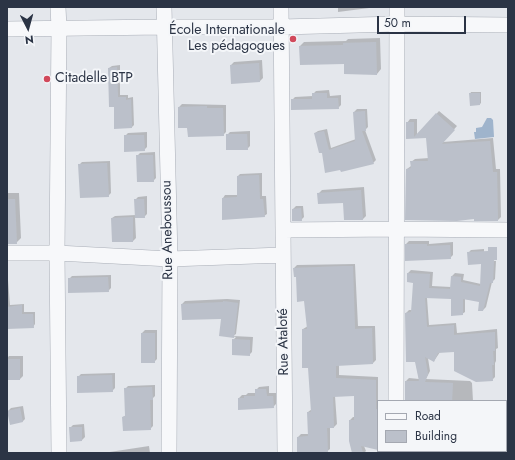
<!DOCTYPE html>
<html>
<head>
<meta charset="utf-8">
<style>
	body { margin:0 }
	#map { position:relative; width:515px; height:460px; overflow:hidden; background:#e4e7ec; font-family:Jost,sans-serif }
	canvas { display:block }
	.frame { position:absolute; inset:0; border:8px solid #2b3445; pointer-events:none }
	.legend { position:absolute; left:377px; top:400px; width:130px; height:52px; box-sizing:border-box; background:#f4f6f9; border:1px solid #a4a8b1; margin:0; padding:5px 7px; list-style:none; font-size:12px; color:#2b3445 }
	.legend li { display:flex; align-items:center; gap:8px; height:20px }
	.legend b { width:20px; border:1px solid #a4a8b1 }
	.north { position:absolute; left:8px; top:8px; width:40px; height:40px; -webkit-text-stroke:3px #f4f6f9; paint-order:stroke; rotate:174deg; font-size:11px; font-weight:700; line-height:16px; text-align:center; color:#2b3445 }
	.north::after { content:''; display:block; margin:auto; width:14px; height:18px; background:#2b3445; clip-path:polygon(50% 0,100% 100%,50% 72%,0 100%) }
	.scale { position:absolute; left:377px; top:16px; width:89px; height:18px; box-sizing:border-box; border:2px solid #2b3445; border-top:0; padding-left:5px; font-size:12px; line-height:14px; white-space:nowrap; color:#2b3445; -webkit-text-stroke:3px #f4f6f9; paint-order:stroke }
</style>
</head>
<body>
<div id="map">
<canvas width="515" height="460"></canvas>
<div class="frame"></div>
<ul class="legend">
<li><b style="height:5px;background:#f7f8fa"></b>Road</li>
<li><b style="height:11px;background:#bbc0ca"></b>Building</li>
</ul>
<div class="north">N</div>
<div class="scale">50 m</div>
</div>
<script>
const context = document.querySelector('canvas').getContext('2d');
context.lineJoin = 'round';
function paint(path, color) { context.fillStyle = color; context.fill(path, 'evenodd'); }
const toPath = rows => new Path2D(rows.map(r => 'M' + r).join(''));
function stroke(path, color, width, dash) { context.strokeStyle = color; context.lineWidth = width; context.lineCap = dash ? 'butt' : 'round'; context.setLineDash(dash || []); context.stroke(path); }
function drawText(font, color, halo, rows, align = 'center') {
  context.font = font + ' Jost,sans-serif'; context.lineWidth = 4; context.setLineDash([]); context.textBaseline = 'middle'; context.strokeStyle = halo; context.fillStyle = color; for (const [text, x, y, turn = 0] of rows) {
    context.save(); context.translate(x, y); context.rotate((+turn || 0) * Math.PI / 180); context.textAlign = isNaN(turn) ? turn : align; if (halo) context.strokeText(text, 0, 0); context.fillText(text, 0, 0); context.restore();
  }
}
paint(toPath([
	[487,118,491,118,493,120,494,137,475,139,474,132,476,132,476,128,482,127]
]), '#9fb4cc');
paint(toPath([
	[338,7,377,7,338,12],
	[380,38,381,69,377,74,300,46,304,42,346,41,348,39],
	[262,60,263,78,260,81,232,83,231,65,234,62],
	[120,65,120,95,128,95,128,98,133,97,134,125,132,127,115,106,109,68,112,66],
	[329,90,330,96,341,95,341,105,338,108,292,100,295,97,313,96,313,94,316,91],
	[471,92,481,92,481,103,480,104,470,94],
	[182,104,226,105,226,132,223,135,188,127,179,107],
	[357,109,367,109,368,127,365,130,376,160,373,163,323,151,315,133,318,131,327,129,331,148,356,139,354,112],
	[439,111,457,126,443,142,493,138,496,169,500,169,501,217,498,220,475,218,407,169,411,166,411,162,415,159,429,158,427,137,407,138,407,123,410,119,417,119,417,136],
	[250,131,250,146,247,149,227,135,230,132],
	[147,132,147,147,144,150,125,136,128,133],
	[155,152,156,178,153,181,137,156,140,153],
	[110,161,111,193,108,196,79,165,82,162],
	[262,173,262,196,266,196,267,214,264,216,223,198,225,195,238,195,238,176,240,174],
	[364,187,366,216,363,219,345,219,344,202,319,193,322,190],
	[7,193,19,193,21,238,16,243,7,243],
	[147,196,147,214,144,217,135,217,136,238,133,241,112,218,115,216,136,215,135,200,138,197],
	[296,206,303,206,304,217,301,220,293,209],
	[409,241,429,241,429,244,453,242,453,255,450,258,406,244],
	[484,249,484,260,496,261,495,279,492,282,486,307,483,310,480,301,465,299,465,312,462,314,452,298,427,298,429,325,456,323,457,333,497,329,498,348,496,349,496,361,495,363,495,377,492,380,455,351,440,352,434,361,428,358,430,371,426,379,470,381,472,383,473,401,406,401,406,381,409,378,419,379,406,313,409,310,412,310,414,282,408,281,408,273,411,270,433,272,432,286,451,287,452,276,455,273,464,274,463,280,481,284,482,263,468,253,471,250],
	[355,264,358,326,375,326,376,360,373,363,339,365,339,375,378,377,378,449,364,446,366,451,364,453,353,453,350,420,353,417,355,417,355,394,335,396,337,424,334,427,330,427,330,449,325,453,298,453,298,437,301,434,309,434,308,412,312,409,309,367,303,329,308,326,305,300,294,268,297,265],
	[7,267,10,305,24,304,24,312,35,312,35,324,33,327,7,328],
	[111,275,111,288,108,291,69,279,72,276],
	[227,299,240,300,236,334,233,336,253,337,252,352,249,355,233,340,236,337,220,335,222,318,182,304,185,301],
	[145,330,157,330,157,359,154,362,142,333],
	[9,356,23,356,23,376,20,379,7,379,7,358],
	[115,373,115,388,112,391,78,377,81,374],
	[155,385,155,396,153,398,153,426,150,429,123,417,126,415,125,389,128,386],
	[269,386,269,393,276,393,276,404,273,407,239,398,242,395,246,395,248,393,256,393,256,390,259,387],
	[23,406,25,419,22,422,8,411,11,408],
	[84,424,85,437,82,440,70,428,73,425],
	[149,446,150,453,103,453],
	[437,451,448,451,443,453,437,453]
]), '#0003');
paint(toPath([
	[376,42,377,75,344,74,344,64,300,65,299,46,343,45,343,43],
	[259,63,260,82,231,84,230,65],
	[117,67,118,97,126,97,126,100,131,99,132,128,114,129,114,107,109,107,108,68],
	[312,93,327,93,327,98,338,98,339,109,291,110,291,99,312,99],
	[469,93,480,93,480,105,470,106],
	[207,106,207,108,223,108,224,136,188,137,187,128,178,128,178,107],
	[365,111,366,131,362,131,374,164,341,172,340,170,325,173,322,153,319,153,314,133,324,131,329,150,355,141,353,112],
	[436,113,455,130,442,144,490,141,493,172,497,172,498,221,474,221,474,219,457,221,405,220,406,169,411,168,410,161,428,161,426,138,406,139,406,122,414,122,414,137],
	[226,134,247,134,248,150,226,150],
	[124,135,144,135,145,151,124,152],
	[136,155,153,155,154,182,137,182],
	[107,163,109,197,80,198,78,164],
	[259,175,260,199,263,199,265,217,222,220,222,198,237,197,237,176],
	[361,190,363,220,344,220,343,203,318,204,317,193],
	[7,199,15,199,17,244,7,244],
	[134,199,144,199,145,218,135,218],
	[301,208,302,221,292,221,292,209],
	[133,217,133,242,112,242,111,218],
	[405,244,427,244,427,246,450,245,451,259,405,261],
	[488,247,497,247,497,260,494,260,493,283,490,283,483,311,478,311,479,302,463,299,463,315,451,316,451,299,425,298,427,327,454,325,454,335,495,332,495,351,493,351,494,365,492,365,493,381,476,382,454,371,454,352,438,353,434,362,425,357,428,374,425,382,453,383,452,401,405,401,405,381,419,381,415,362,406,362,405,313,411,312,413,283,407,282,407,273,430,274,429,288,450,289,451,276,461,277,461,282,480,286,481,264,468,265,467,252,488,251],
	[343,266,353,266,355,329,372,328,373,364,336,366,336,378,376,380,376,409,378,409,378,450,361,446,363,453,352,453,349,441,349,420,354,420,354,396,333,397,334,428,327,428,328,453,297,453,297,437,308,436,307,412,311,412,308,368,302,368,302,329,307,329,304,301,297,302,296,277,294,277,293,268],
	[108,277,109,292,68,293,68,278],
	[223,301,238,303,234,338,219,336,221,319,182,320,181,304,223,302],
	[22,305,22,314,33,314,34,328,7,329,7,307],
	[141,333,155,333,155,363,141,363],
	[232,339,250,340,250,356,232,355],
	[7,359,20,359,20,380,7,380],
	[112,375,113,392,77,393,77,376],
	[152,387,153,400,150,400,151,430,123,431,122,417,125,416,124,388],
	[255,389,266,389,267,396,273,396,274,408,238,410,238,398,244,398,244,396,255,396],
	[20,408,23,422,10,425,7,411],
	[69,427,82,427,82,441,70,442]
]), '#bbc0ca');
const minor = toPath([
	[58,7,59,28,57,253,59,453],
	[164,7,170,259,169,453],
	[281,7,285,453],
	[7,29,164,27,281,27,397,24,508,25],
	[283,230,397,229,508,230],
	[7,253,57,253,170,259,283,255],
	[396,401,397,7],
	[506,411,508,411],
	[394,453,400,451]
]);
stroke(minor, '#a9aeb7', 16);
stroke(minor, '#f7f8fa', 15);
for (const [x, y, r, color] of [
	[293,39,4,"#d1495b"],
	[47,79,4,"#d1495b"]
]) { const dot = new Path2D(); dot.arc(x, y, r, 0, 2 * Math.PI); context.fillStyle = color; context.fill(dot); stroke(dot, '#f4f6f9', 1.5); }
drawText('14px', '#2b3445', '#f4f6f9', [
	["École Internationale",285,31],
	["Les pédagogues",285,47],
	["Citadelle BTP",55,79,"left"]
], 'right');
drawText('14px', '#2b3445', '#f4f6f9', [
	["Rue Aneboussou",168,230,-91],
	["Rue Ataloté",284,342,-91]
]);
</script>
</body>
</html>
